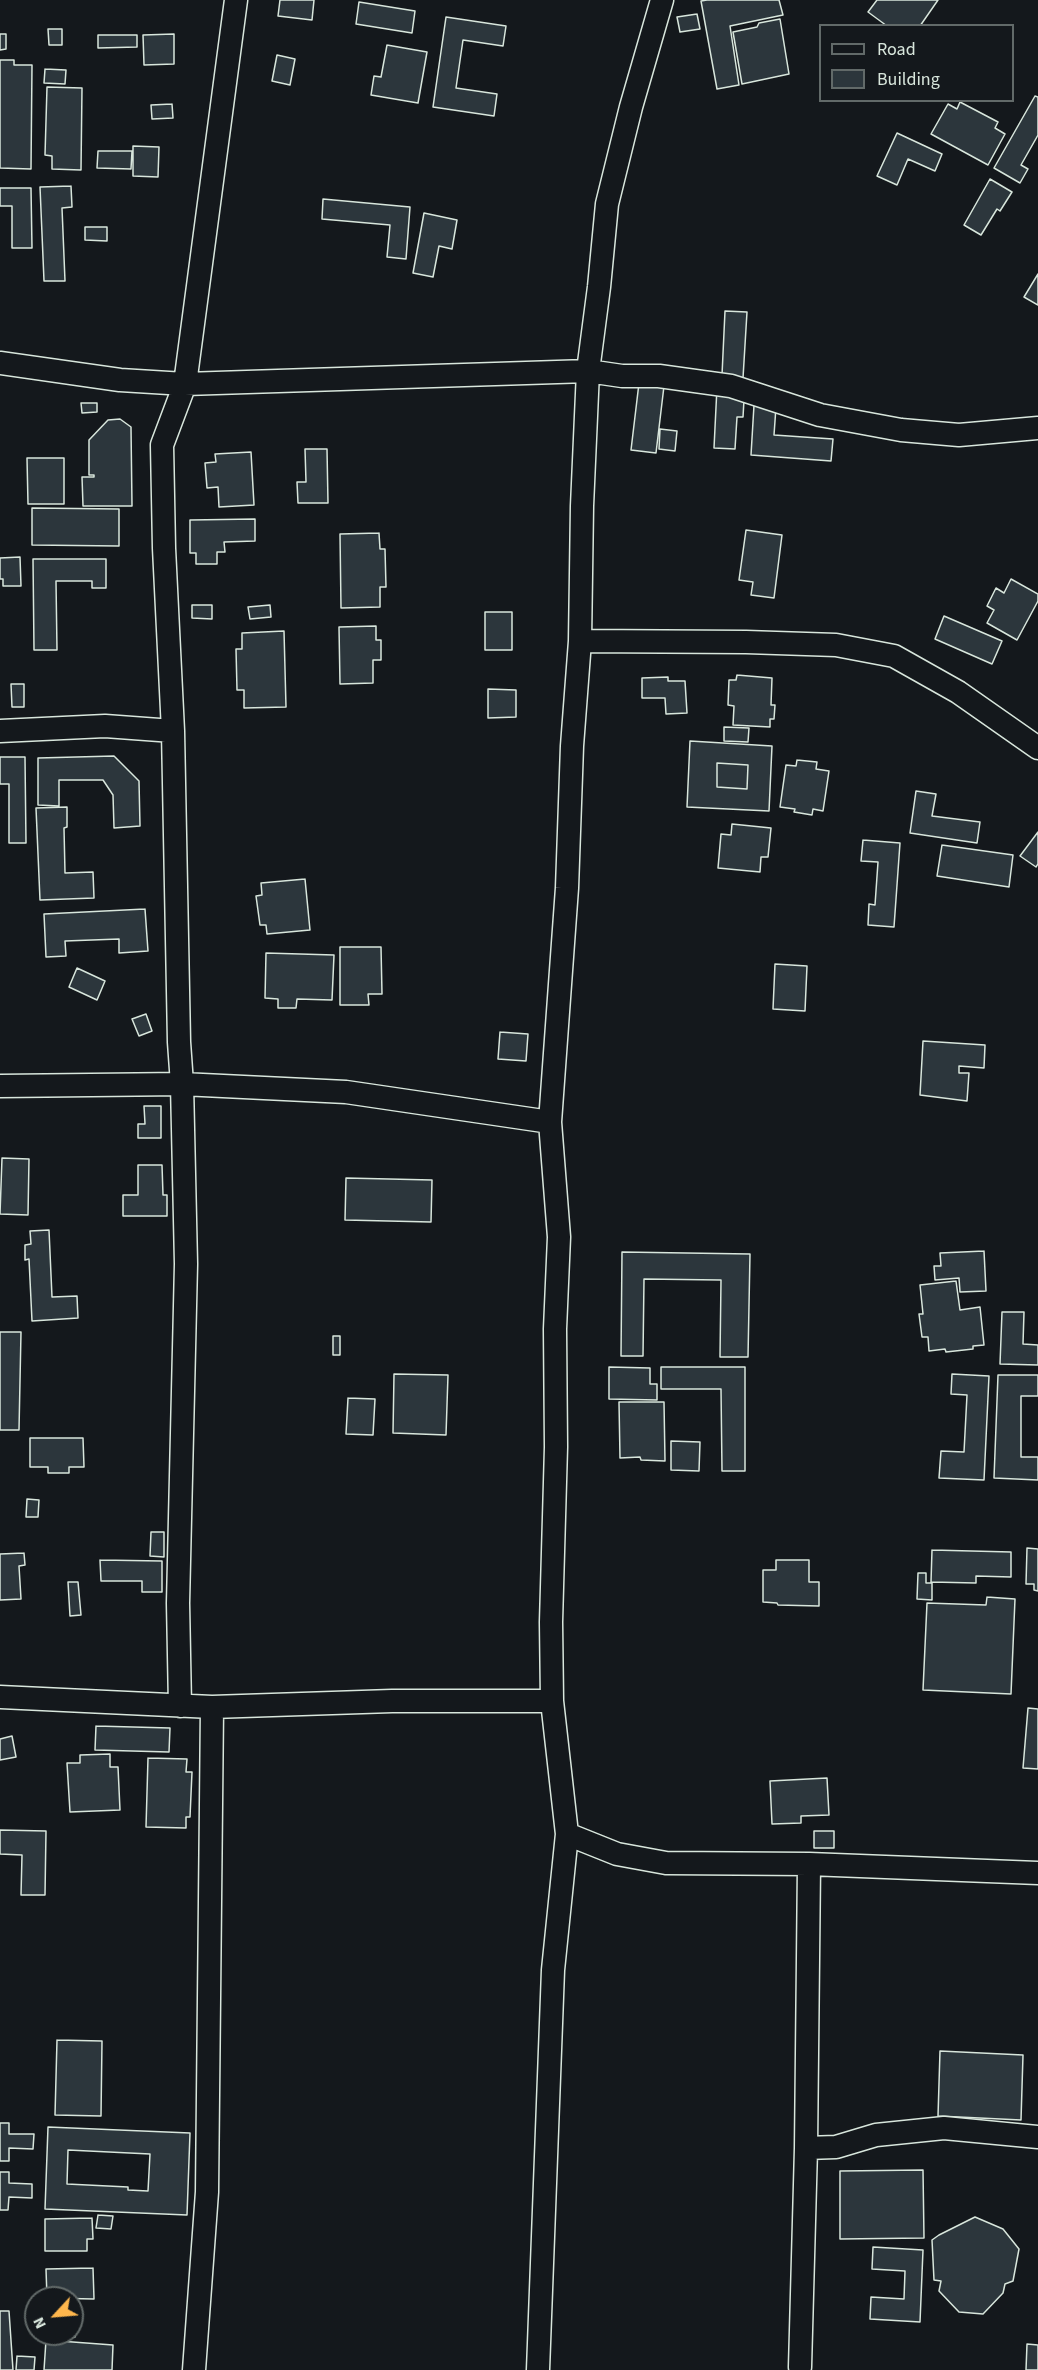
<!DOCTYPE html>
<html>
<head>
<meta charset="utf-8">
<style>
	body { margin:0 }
	#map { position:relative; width:1038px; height:2370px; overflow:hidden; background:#14181c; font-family:"Source Sans 3",sans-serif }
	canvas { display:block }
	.legend { position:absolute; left:819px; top:24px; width:195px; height:78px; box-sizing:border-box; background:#14181c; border:2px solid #626a69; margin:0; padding:8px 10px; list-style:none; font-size:18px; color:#d8e6dc }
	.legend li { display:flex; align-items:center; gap:12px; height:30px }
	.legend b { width:30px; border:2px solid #626a69 }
	.north { position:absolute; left:24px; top:2286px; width:60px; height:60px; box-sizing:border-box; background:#14181c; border:2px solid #626a69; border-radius:50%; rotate:244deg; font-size:16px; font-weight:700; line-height:24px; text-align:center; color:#d8e6dc }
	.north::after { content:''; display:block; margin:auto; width:21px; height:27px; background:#ffb74d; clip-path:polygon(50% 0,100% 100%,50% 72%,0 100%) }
</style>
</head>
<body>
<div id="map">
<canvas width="1038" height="2370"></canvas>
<ul class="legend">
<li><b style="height:8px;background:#14181c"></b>Road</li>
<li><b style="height:16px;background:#2c363c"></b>Building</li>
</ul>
<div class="north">N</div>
</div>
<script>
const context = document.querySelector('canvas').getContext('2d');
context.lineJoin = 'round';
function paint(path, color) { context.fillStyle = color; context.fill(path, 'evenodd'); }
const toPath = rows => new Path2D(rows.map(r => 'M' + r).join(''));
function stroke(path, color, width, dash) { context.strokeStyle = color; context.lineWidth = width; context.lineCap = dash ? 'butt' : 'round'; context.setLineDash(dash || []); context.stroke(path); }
const building = toPath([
	[280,0,314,0,312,20,278,16,280,0],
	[707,0,779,0,783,15,730,26,739,85,717,89,701,1,707,0],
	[877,0,938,0,920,26,887,26,868,12,877,0],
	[359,2,415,11,412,33,356,24,359,2],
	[697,14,700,29,680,32,677,17,697,14],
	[446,17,506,26,503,46,463,40,456,88,497,94,494,116,433,107,446,17],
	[780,19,789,74,742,84,733,32,757,27,759,23,780,19],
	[48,29,62,29,62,45,49,45,48,29],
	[0,34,6,34,6,49,0,50,0,34],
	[174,34,174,64,144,65,143,35,174,34],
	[98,35,137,35,137,47,98,48,98,35],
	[387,45,427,52,418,103,371,95,374,76,381,77,387,45],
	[277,55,295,59,290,85,272,81,277,55],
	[0,60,14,60,14,65,32,65,31,169,0,168,0,60],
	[45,69,66,70,65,84,44,83,45,69],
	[47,87,82,88,81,170,52,169,52,156,45,155,47,87],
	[1035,96,1038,97,1038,135,1021,165,1028,169,1020,183,994,168,1035,96],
	[960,102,998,122,995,128,1005,134,988,165,931,134,948,104,957,109,960,102],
	[172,104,173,118,152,119,151,105,172,104],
	[897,133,942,154,935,171,908,159,897,185,877,176,897,133],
	[133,146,159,147,158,177,133,176,133,146],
	[98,151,132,151,131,169,97,168,98,151],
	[990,179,1012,192,1000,211,997,209,981,235,964,225,990,179],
	[71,186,72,207,62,208,65,281,44,281,40,187,71,186],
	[0,188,31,188,32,248,12,248,12,206,0,206,0,188],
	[323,199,410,207,406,259,387,257,390,225,322,219,323,199],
	[424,213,457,220,452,249,439,246,433,277,413,273,424,213],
	[85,227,107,227,107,241,85,240,85,227],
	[1038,274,1038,305,1024,297,1038,274],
	[725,311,747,312,743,378,722,375,725,311],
	[639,383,664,386,656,453,631,450,639,383],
	[717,387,738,389,737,400,744,400,743,417,737,417,735,449,714,448,717,387],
	[81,403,97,403,97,412,82,413,81,403],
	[754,405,776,407,774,435,833,439,831,461,751,455,754,405],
	[120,419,131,427,132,506,83,506,82,477,94,477,94,475,89,475,89,440,108,420,120,419],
	[660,429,677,431,675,451,659,449,660,429],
	[305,449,327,449,328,503,298,503,297,482,306,482,305,449],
	[251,452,254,505,219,507,218,487,207,488,205,463,216,462,215,454,251,452],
	[27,458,64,458,64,504,28,504,27,458],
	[32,508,119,509,119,546,32,545,32,508],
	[255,519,255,541,224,542,225,552,217,552,217,564,196,564,196,553,190,553,190,520,255,519],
	[746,530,782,535,774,598,751,595,753,582,739,580,746,530],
	[379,533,380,549,385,549,386,587,380,587,380,607,341,608,340,534,379,533],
	[20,557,21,586,3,586,3,579,0,579,0,558,20,557],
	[33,559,106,559,106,588,92,588,92,581,56,581,57,650,34,650,33,559],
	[1011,579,1038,594,1038,601,1017,640,987,623,994,610,987,606,996,588,1004,593,1011,579],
	[192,605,212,605,212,619,192,618,192,605],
	[270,605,271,617,250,619,248,607,270,605],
	[485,612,512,612,512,650,485,650,485,612],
	[944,616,1002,641,992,664,935,639,944,616],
	[376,626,376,640,381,640,381,660,373,660,373,683,340,684,339,627,376,626],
	[284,631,286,707,244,708,244,690,237,690,236,649,242,649,242,633,284,631],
	[737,675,772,678,771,705,775,705,774,719,770,719,770,727,733,725,734,706,728,705,729,680,736,680,737,675],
	[668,677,668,681,685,681,687,713,666,714,665,698,642,698,642,678,668,677],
	[11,684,24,684,24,707,12,707,11,684],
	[488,689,516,690,516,717,488,718,488,689],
	[724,727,749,728,748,742,724,741,724,727],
	[690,741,772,746,769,811,687,807,690,741],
	[717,763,748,765,747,789,717,787,717,763],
	[114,756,139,781,140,826,114,828,113,795,103,780,59,780,59,806,38,805,38,758,114,756],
	[0,757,25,757,26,843,9,843,9,784,0,784,0,757],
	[797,760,817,762,816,769,829,771,823,811,813,809,812,815,794,812,795,809,780,807,786,765,796,766,797,760],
	[717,763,748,765,747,789,717,787,717,763],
	[916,791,936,794,932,816,980,822,977,843,910,833,916,791],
	[67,807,67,827,64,828,65,873,93,872,94,898,40,900,36,808,67,807],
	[732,824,771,828,768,857,761,857,760,872,718,868,721,834,731,835,732,824],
	[1038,832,1038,864,1036,867,1020,856,1038,832],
	[863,840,900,843,894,927,868,925,869,904,875,905,878,862,861,861,863,840],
	[942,845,1013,855,1009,887,937,876,942,845],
	[305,879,310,930,267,934,266,925,260,925,256,896,262,895,261,883,305,879],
	[145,909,148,951,119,953,119,939,65,941,66,956,46,957,44,914,145,909],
	[340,947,381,947,382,994,368,994,369,1005,340,1005,340,947],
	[266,953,334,955,332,1000,297,999,296,1008,278,1008,278,999,265,998,266,953],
	[775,964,807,966,805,1011,773,1009,775,964],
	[77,968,105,981,97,1000,69,987,77,968],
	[146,1014,152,1031,139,1036,132,1019,146,1014],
	[500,1032,528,1034,526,1061,498,1059,500,1032],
	[923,1041,985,1045,984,1068,959,1066,959,1073,969,1073,967,1101,920,1095,923,1041],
	[144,1106,161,1106,161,1138,138,1138,138,1124,145,1124,144,1106],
	[2,1158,29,1159,28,1215,0,1214,2,1158],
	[138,1165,162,1165,163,1195,167,1195,167,1216,123,1216,123,1195,138,1195,138,1165],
	[346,1178,432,1180,431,1222,345,1220,346,1178],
	[49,1230,52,1297,77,1296,78,1318,32,1321,29,1259,25,1260,25,1245,31,1244,30,1231,49,1230],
	[984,1251,986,1291,960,1292,959,1278,935,1280,934,1266,941,1266,940,1253,984,1251],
	[622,1252,750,1254,748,1357,720,1357,721,1280,644,1279,643,1356,621,1356,622,1252],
	[956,1281,960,1310,980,1307,984,1345,973,1346,973,1349,946,1352,945,1349,929,1351,928,1337,922,1337,919,1314,923,1314,920,1285,956,1281],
	[1002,1312,1024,1312,1023,1344,1038,1345,1038,1365,1000,1364,1002,1312],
	[0,1332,21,1332,19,1430,0,1430,0,1332],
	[333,1336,340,1336,340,1355,333,1355,333,1336],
	[609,1367,650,1368,650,1384,657,1384,657,1400,609,1399,609,1367],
	[661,1367,745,1367,745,1471,722,1471,721,1389,661,1389,661,1367],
	[394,1374,448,1375,446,1435,393,1433,394,1374],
	[952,1374,989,1376,984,1480,939,1478,941,1451,964,1452,967,1395,951,1394,952,1374],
	[998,1375,1038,1375,1038,1396,1021,1396,1021,1457,1038,1457,1038,1480,994,1478,998,1375],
	[348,1398,375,1399,373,1435,346,1434,348,1398],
	[619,1402,664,1402,665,1461,641,1460,640,1457,620,1458,619,1402],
	[30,1438,83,1438,84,1467,69,1467,69,1473,48,1473,48,1467,30,1467,30,1438],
	[671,1441,700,1442,699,1471,671,1470,671,1441],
	[27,1499,39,1500,38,1517,26,1517,27,1499],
	[151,1532,164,1532,164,1557,150,1556,151,1532],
	[1027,1548,1038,1549,1038,1591,1034,1590,1034,1584,1026,1584,1027,1548],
	[932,1550,1011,1552,1011,1577,976,1576,976,1583,931,1582,932,1550],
	[24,1553,25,1565,19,1566,21,1599,0,1600,0,1554,24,1553],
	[100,1560,162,1561,162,1592,142,1592,142,1581,101,1581,100,1560],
	[776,1560,809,1560,809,1582,819,1582,819,1606,778,1605,777,1603,763,1602,763,1570,776,1570,776,1560],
	[918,1573,926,1573,926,1583,932,1583,932,1600,917,1599,918,1573],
	[68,1582,78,1582,81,1615,70,1616,68,1582],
	[987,1597,1015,1599,1011,1694,923,1690,927,1603,986,1605,987,1597],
	[1028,1708,1038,1709,1038,1769,1023,1768,1028,1708],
	[96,1726,170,1728,169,1752,95,1750,96,1726],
	[12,1736,16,1757,0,1760,0,1739,12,1736],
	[110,1754,110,1767,118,1767,120,1810,70,1812,67,1763,80,1763,80,1755,110,1754],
	[148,1758,187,1759,186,1772,192,1772,190,1817,186,1817,186,1828,146,1827,148,1758],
	[827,1778,829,1815,801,1816,801,1823,772,1824,770,1781,827,1778],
	[0,1830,46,1831,45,1895,21,1895,22,1855,0,1854,0,1830],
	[814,1831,834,1831,834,1848,814,1848,814,1831],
	[57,2040,102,2041,101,2116,55,2115,57,2040],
	[940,2051,1023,2055,1021,2120,938,2116,940,2051],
	[0,2123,9,2123,9,2134,34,2134,33,2149,9,2148,9,2161,0,2161,0,2123],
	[48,2127,190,2133,187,2215,45,2209,48,2127],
	[68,2150,150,2154,148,2191,128,2190,128,2187,67,2184,68,2150],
	[923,2170,924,2238,840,2239,840,2171,923,2170],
	[0,2172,9,2172,9,2183,32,2184,32,2198,9,2197,8,2210,0,2210,0,2172],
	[98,2215,113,2216,111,2229,96,2228,98,2215],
	[975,2217,1003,2229,1019,2249,1013,2281,1005,2284,1003,2293,983,2314,959,2312,939,2291,941,2281,934,2280,932,2240,939,2235,975,2217],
	[92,2218,93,2239,87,2239,87,2251,45,2251,45,2219,92,2218],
	[873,2247,923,2250,920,2322,870,2319,871,2297,904,2299,905,2271,872,2269,873,2247],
	[93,2268,94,2299,47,2298,46,2269,93,2268],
	[0,2311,9,2311,13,2370,0,2370,0,2311],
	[72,2313,77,2314,75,2337,50,2334,72,2334,72,2313],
	[46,2340,113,2345,112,2370,44,2370,46,2340],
	[1027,2344,1038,2345,1038,2370,1026,2370,1027,2344],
	[17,2356,35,2357,34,2370,16,2370,17,2356]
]);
paint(building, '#2c363c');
stroke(building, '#d8e6dc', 1.5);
const minor = toPath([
	[236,0,185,384,588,371,622,376,659,376,731,386,820,415,901,430,959,435,1038,428],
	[0,363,120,380,185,384,162,445,164,548,173,731,179,1042,182,1084,186,1264,178,1603,180,1706],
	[580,641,746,642,836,645,894,656,958,692,1038,748],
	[0,731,105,726,173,731],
	[0,1086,182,1084,346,1092,550,1122,559,1237,555,1329,556,1447,551,1622,552,1701],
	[550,1122,567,888,572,746,580,641,582,506,588,371,599,287,607,204,631,107,662,0],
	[0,1697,212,1707,392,1701,552,1701,567,1834,617,1854,666,1863,809,1864,1038,1873],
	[806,2148,809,1864],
	[800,2367,806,2148,836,2147,876,2135,944,2128,1038,2137],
	[194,2370,207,2192,212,1707],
	[538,2370,553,1970,567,1834]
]);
stroke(minor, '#d8e6dc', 25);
stroke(minor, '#14181c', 22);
</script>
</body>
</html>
